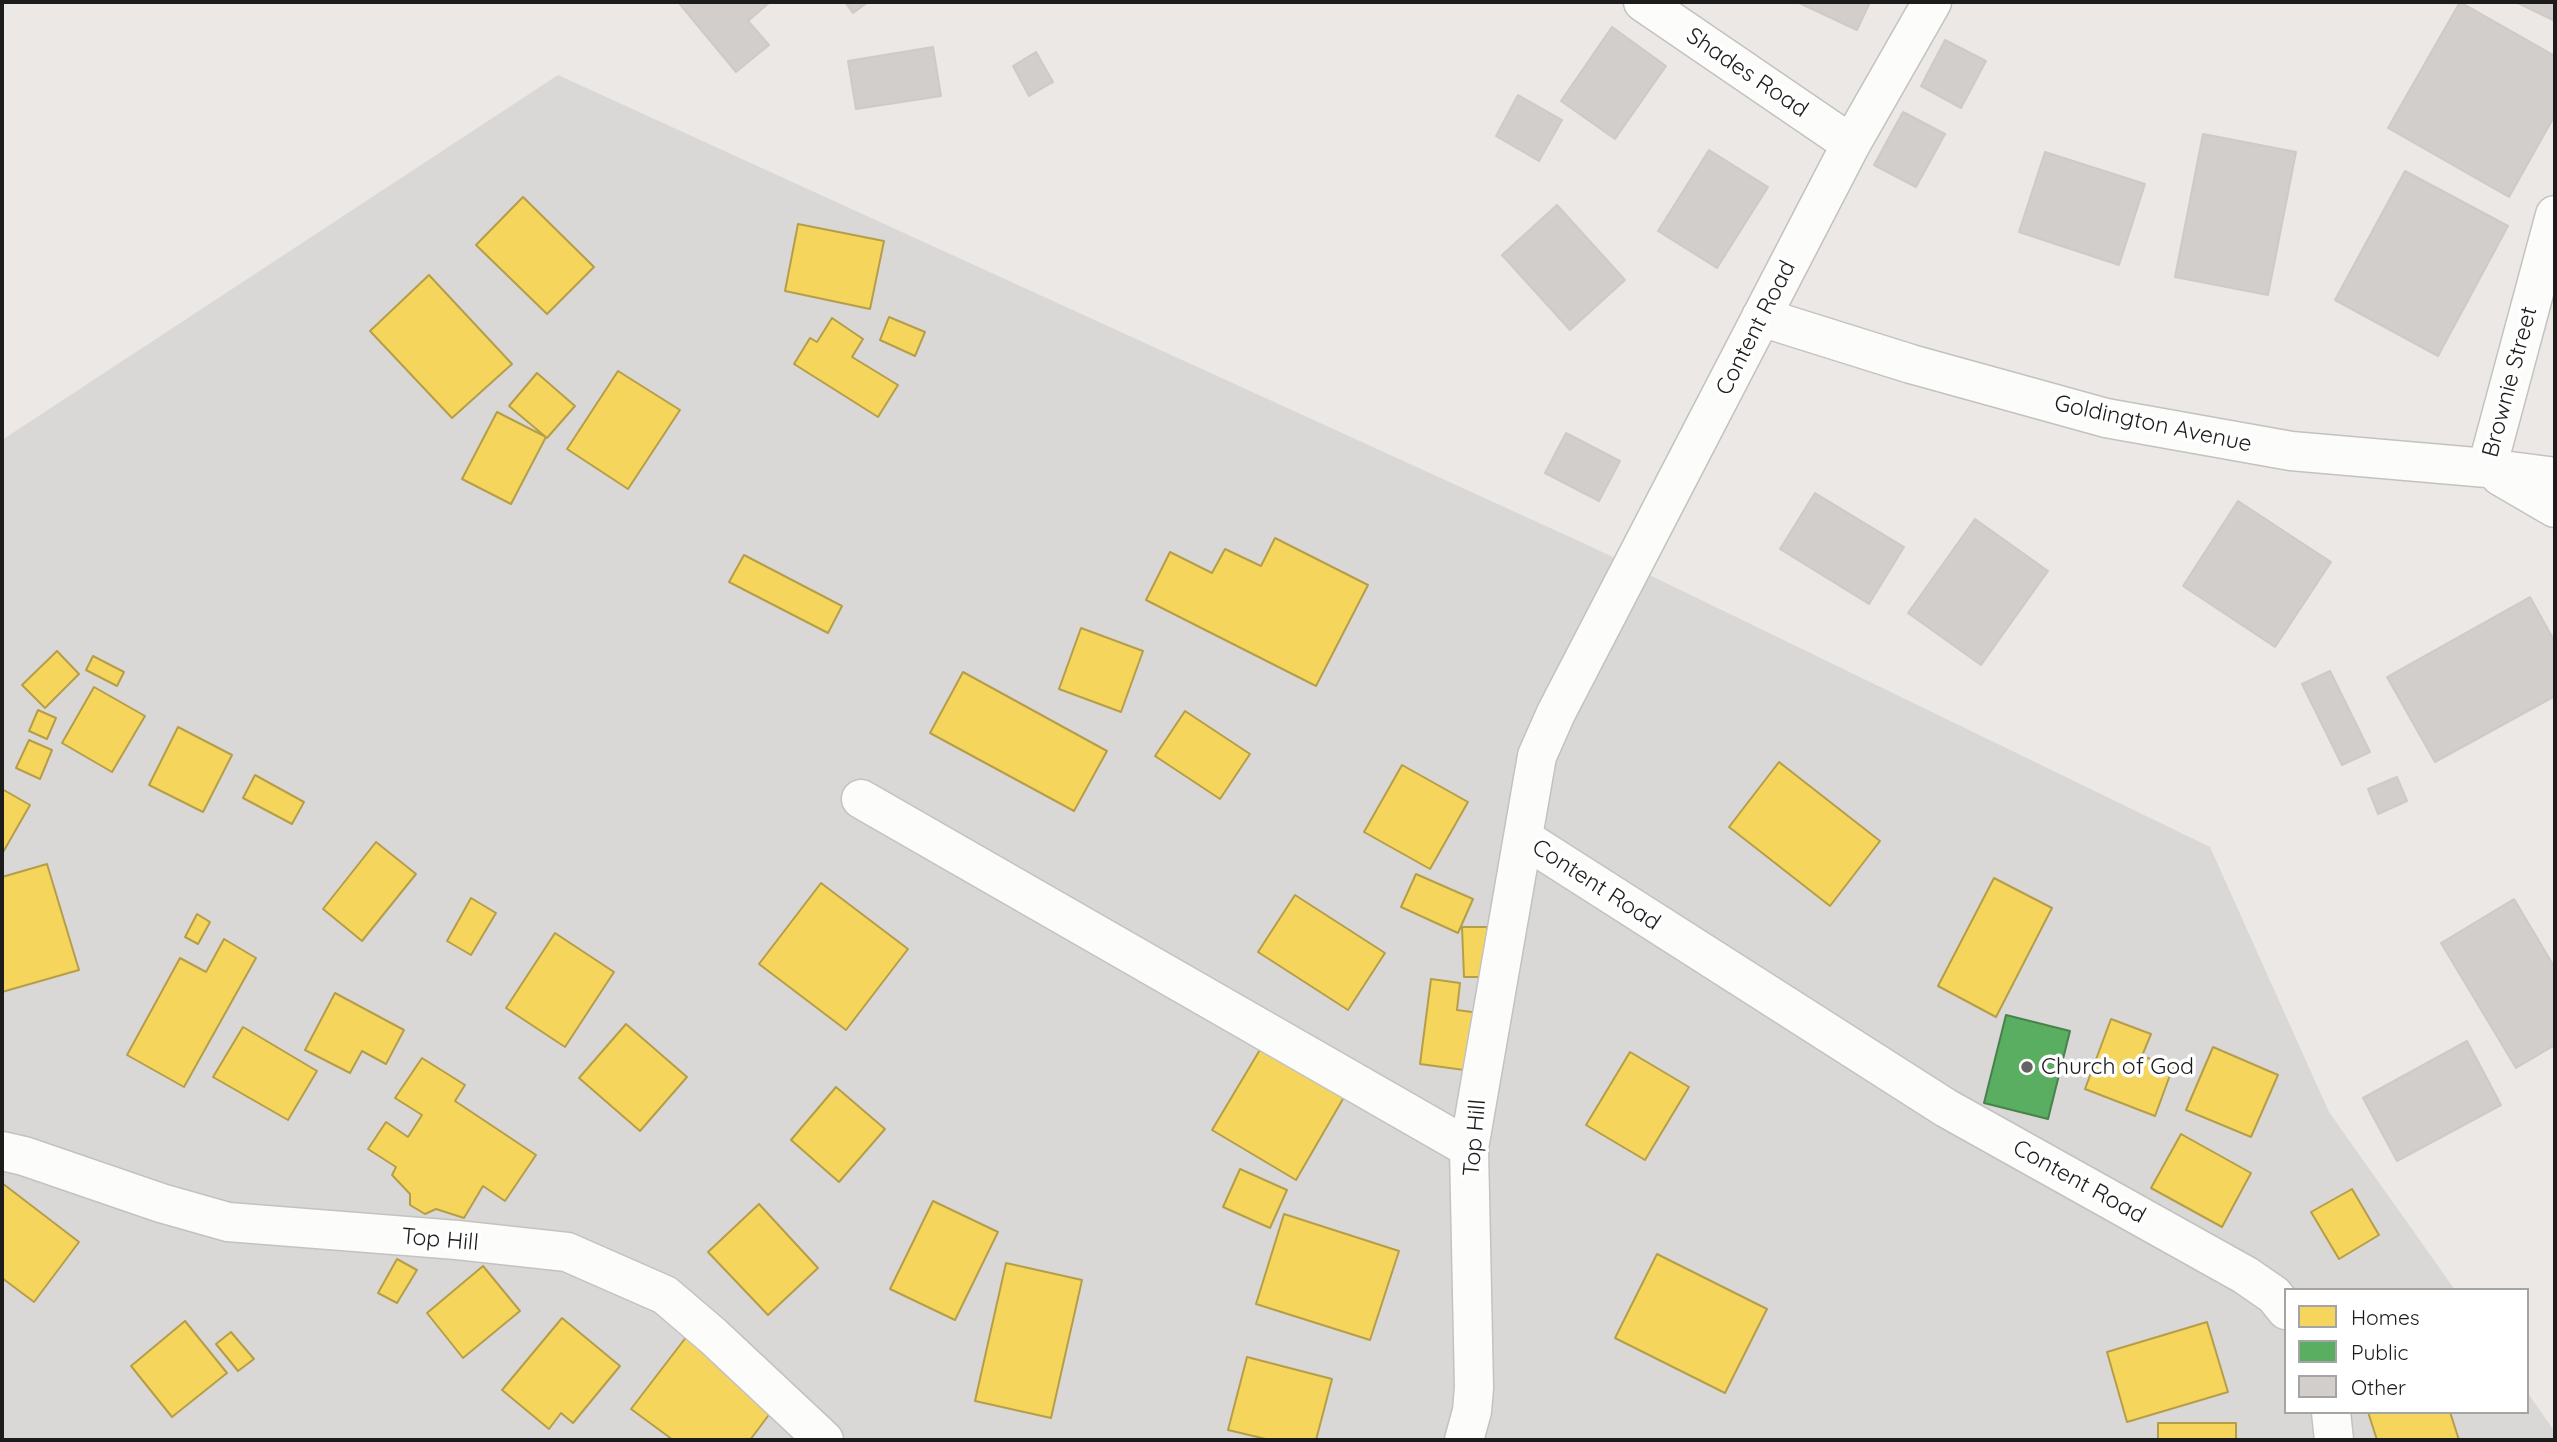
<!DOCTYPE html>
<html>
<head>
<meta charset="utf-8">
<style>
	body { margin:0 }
	#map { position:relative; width:2557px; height:1442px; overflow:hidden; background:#ebe8e5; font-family:Quicksand,sans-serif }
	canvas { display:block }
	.frame { position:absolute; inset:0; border:4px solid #1c1c1c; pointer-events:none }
	.legend { position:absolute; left:2284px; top:1288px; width:245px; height:126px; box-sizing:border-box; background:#fff; border:2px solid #a4a4a4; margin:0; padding:9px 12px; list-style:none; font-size:21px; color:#1c1c1c }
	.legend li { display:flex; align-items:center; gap:14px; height:35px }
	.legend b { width:35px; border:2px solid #a4a4a4 }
</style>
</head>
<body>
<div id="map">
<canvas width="2557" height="1442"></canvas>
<div class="frame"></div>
<ul class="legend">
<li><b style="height:19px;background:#f6d55c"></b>Homes</li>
<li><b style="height:19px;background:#5aae61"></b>Public</li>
<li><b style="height:19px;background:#d1cecc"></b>Other</li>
</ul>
</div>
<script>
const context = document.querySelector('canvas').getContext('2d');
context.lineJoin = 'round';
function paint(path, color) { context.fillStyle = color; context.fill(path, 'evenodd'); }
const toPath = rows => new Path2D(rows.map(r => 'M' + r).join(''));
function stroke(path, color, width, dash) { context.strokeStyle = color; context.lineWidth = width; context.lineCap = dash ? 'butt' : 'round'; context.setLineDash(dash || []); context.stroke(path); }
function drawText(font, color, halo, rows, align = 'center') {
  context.font = font + ' Quicksand,sans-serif'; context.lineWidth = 7; context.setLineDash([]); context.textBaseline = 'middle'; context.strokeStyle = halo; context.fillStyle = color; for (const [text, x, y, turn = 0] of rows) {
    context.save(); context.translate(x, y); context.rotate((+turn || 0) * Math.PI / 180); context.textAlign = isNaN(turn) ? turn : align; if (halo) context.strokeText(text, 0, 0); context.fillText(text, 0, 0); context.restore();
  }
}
paint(toPath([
	[558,75,1594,548,2210,847,2329,1112,2455,1290,2286,1290,2286,1412,2527,1412,2527,1392,2555,1432,2555,1440,2,1440,2,440]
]), '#dad8d6');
const homes = toPath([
	[523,197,594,267,547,314,476,245,523,197],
	[798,224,884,241,870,309,785,291,798,224],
	[429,275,512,364,452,418,370,331,429,275],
	[889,317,925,332,915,356,880,340,889,317],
	[832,318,863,339,852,357,898,385,878,417,794,364,810,338,817,342,832,318],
	[618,371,680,410,628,489,567,449,618,371],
	[537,373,575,406,547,438,509,406,537,373],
	[497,412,546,437,511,504,462,479,497,412],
	[1275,538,1368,585,1316,686,1146,600,1170,552,1212,573,1225,549,1261,566,1275,538],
	[744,555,842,606,828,633,729,582,744,555],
	[1081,628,1143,651,1121,712,1059,689,1081,628],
	[57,651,79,674,45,708,22,685,57,651],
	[93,656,124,672,117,686,86,670,93,656],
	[963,672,1107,751,1074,811,930,733,963,672],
	[94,687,145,716,112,772,62,743,94,687],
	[38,710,56,718,47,739,29,731,38,710],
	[1185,711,1250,754,1220,799,1155,756,1185,711],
	[178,727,232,755,203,812,149,785,178,727],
	[29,740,52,750,40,779,16,768,29,740],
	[1779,762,1880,841,1830,906,1729,827,1779,762],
	[1402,765,1468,802,1430,869,1364,832,1402,765],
	[255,775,304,802,292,824,243,798,255,775],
	[2,789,30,805,2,854,2,789],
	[376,842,416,874,362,941,323,909,376,842],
	[47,864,79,970,2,992,2,877,47,864],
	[1416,874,1473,899,1458,933,1401,907,1416,874],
	[1994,878,2052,908,1996,1017,1938,986,1994,878],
	[821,883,908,949,846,1030,759,964,821,883],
	[1295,895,1385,953,1348,1010,1258,952,1295,895],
	[471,898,496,913,471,955,447,941,471,898],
	[197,914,210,922,198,944,185,937,197,914],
	[1462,927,1487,927,1489,977,1464,977,1462,927],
	[555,933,614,972,565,1047,506,1008,555,933],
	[224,939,256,958,184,1087,127,1055,180,958,206,972,224,939],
	[1431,979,1460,983,1457,1010,1487,1014,1479,1072,1420,1064,1431,979],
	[335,993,404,1030,386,1064,362,1051,350,1073,305,1050,335,993],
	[2111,1019,2151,1034,2142,1056,2173,1067,2155,1116,2085,1089,2111,1019],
	[626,1024,687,1077,640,1131,579,1078,626,1024],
	[243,1027,317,1071,288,1120,213,1077,243,1027],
	[1264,1043,1347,1092,1296,1180,1212,1130,1264,1043],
	[2213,1047,2278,1075,2251,1137,2186,1110,2213,1047],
	[1630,1052,1689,1087,1645,1160,1586,1125,1630,1052],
	[422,1058,465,1085,455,1101,536,1155,505,1201,483,1186,464,1218,436,1209,425,1214,410,1205,410,1194,392,1175,396,1167,368,1149,386,1122,408,1137,422,1115,395,1098,422,1058],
	[836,1087,885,1129,839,1182,791,1140,836,1087],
	[2181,1134,2251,1173,2222,1227,2151,1188,2181,1134],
	[1240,1169,1287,1190,1270,1228,1223,1207,1240,1169],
	[2,1183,79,1242,34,1302,2,1278,2,1183],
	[2352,1189,2379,1235,2339,1259,2311,1212,2352,1189],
	[933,1201,998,1232,955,1320,890,1289,933,1201],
	[759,1204,818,1268,768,1315,708,1252,759,1204],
	[1284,1214,1399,1251,1370,1340,1256,1304,1284,1214],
	[1657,1254,1767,1309,1725,1393,1615,1338,1657,1254],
	[397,1259,417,1270,397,1303,378,1293,397,1259],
	[1006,1263,1082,1280,1051,1418,975,1401,1006,1263],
	[483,1266,520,1311,463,1358,427,1313,483,1266],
	[562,1318,620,1366,573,1423,561,1413,549,1429,502,1390,562,1318],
	[185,1321,227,1373,172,1417,131,1366,185,1321],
	[2207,1322,2228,1392,2127,1422,2107,1352,2207,1322],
	[231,1332,254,1359,238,1371,216,1344,231,1332],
	[687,1336,777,1404,750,1440,673,1440,631,1409,687,1336],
	[1247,1357,1332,1379,1316,1440,1270,1440,1228,1430,1247,1357],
	[2368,1412,2450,1412,2459,1440,2377,1440,2368,1412],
	[2158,1423,2236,1423,2236,1440,2158,1440,2158,1423]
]);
paint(homes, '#f6d55c');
stroke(homes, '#b59e49', 2);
const public = toPath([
	[2006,1015,2070,1031,2048,1119,1984,1103,2006,1015]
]);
paint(public, '#5aae61');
stroke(public, '#47824c', 2);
const building = toPath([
	[681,2,770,2,748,21,769,45,736,72,679,3,681,2],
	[845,2,868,2,853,13,845,2],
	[1797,2,1870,2,1857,30,1797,2],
	[2460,2,2555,56,2555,115,2509,197,2388,128,2460,2],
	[2516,2,2555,2,2555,21,2516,2],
	[1612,27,1666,66,1615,139,1561,101,1612,27],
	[1945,40,1986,61,1961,108,1921,86,1945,40],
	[933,47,941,96,856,109,848,61,933,47],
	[1036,52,1053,82,1029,96,1013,66,1036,52],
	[1518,95,1562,120,1539,161,1496,136,1518,95],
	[1903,112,1945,134,1916,187,1874,165,1903,112],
	[2203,134,2296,152,2268,295,2175,277,2203,134],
	[1709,150,1768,187,1717,268,1658,231,1709,150],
	[2045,152,2145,184,2119,265,2019,232,2045,152],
	[2405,171,2508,226,2438,356,2335,300,2405,171],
	[1557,205,1625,280,1570,330,1502,255,1557,205],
	[1566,433,1620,461,1599,501,1545,473,1566,433],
	[1815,493,1904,547,1869,604,1780,549,1815,493],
	[2238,501,2331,562,2275,647,2183,586,2238,501],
	[1975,519,2048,571,1981,665,1908,613,1975,519],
	[2530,597,2555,642,2555,696,2435,762,2387,677,2530,597],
	[2330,671,2370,752,2342,765,2302,684,2330,671],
	[2397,777,2407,801,2378,814,2368,789,2397,777],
	[2514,899,2555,968,2555,1045,2516,1068,2441,943,2514,899],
	[2467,1041,2501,1105,2397,1161,2363,1098,2467,1041]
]);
paint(building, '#d1cecc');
stroke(building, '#cecac6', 2);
const minor = toPath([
	[1643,2,1851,144],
	[1761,317,1911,364,2106,418,2291,451,2487,468,2555,477],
	[2487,468,2555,215],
	[2500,476,2555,508],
	[861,799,1469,1148],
	[1523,838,1946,1108,2245,1275,2274,1295,2286,1310],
	[2,1151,24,1156,161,1203,228,1222,457,1240,567,1252,665,1295,713,1336,824,1440],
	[2331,1412,2334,1440],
	[1464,1440,1472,1411,1474,1388,1469,1148,1537,756,1556,713,1851,144,1932,2]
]);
stroke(minor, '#c3c2c1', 41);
stroke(minor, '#fcfcfb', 38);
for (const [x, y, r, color] of [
	[2027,1067,7,"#646362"]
]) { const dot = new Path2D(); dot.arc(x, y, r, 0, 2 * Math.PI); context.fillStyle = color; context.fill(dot); stroke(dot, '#fff', 2.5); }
drawText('23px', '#1c1c1c', '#fff', [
	["Shades Road",1747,73,34],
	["Content Road",1756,328,-63],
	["Brownie Street",2510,382,-75],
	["Goldington Avenue",2153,424,12],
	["Content Road",1596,885,33],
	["Top Hill",1475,1138,-85],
	["Content Road",2079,1182,29],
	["Top Hill",440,1240,5]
]);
drawText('23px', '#1c1c1c', '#fff', [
	["Church of God",2041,1067]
], 'left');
</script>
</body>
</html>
